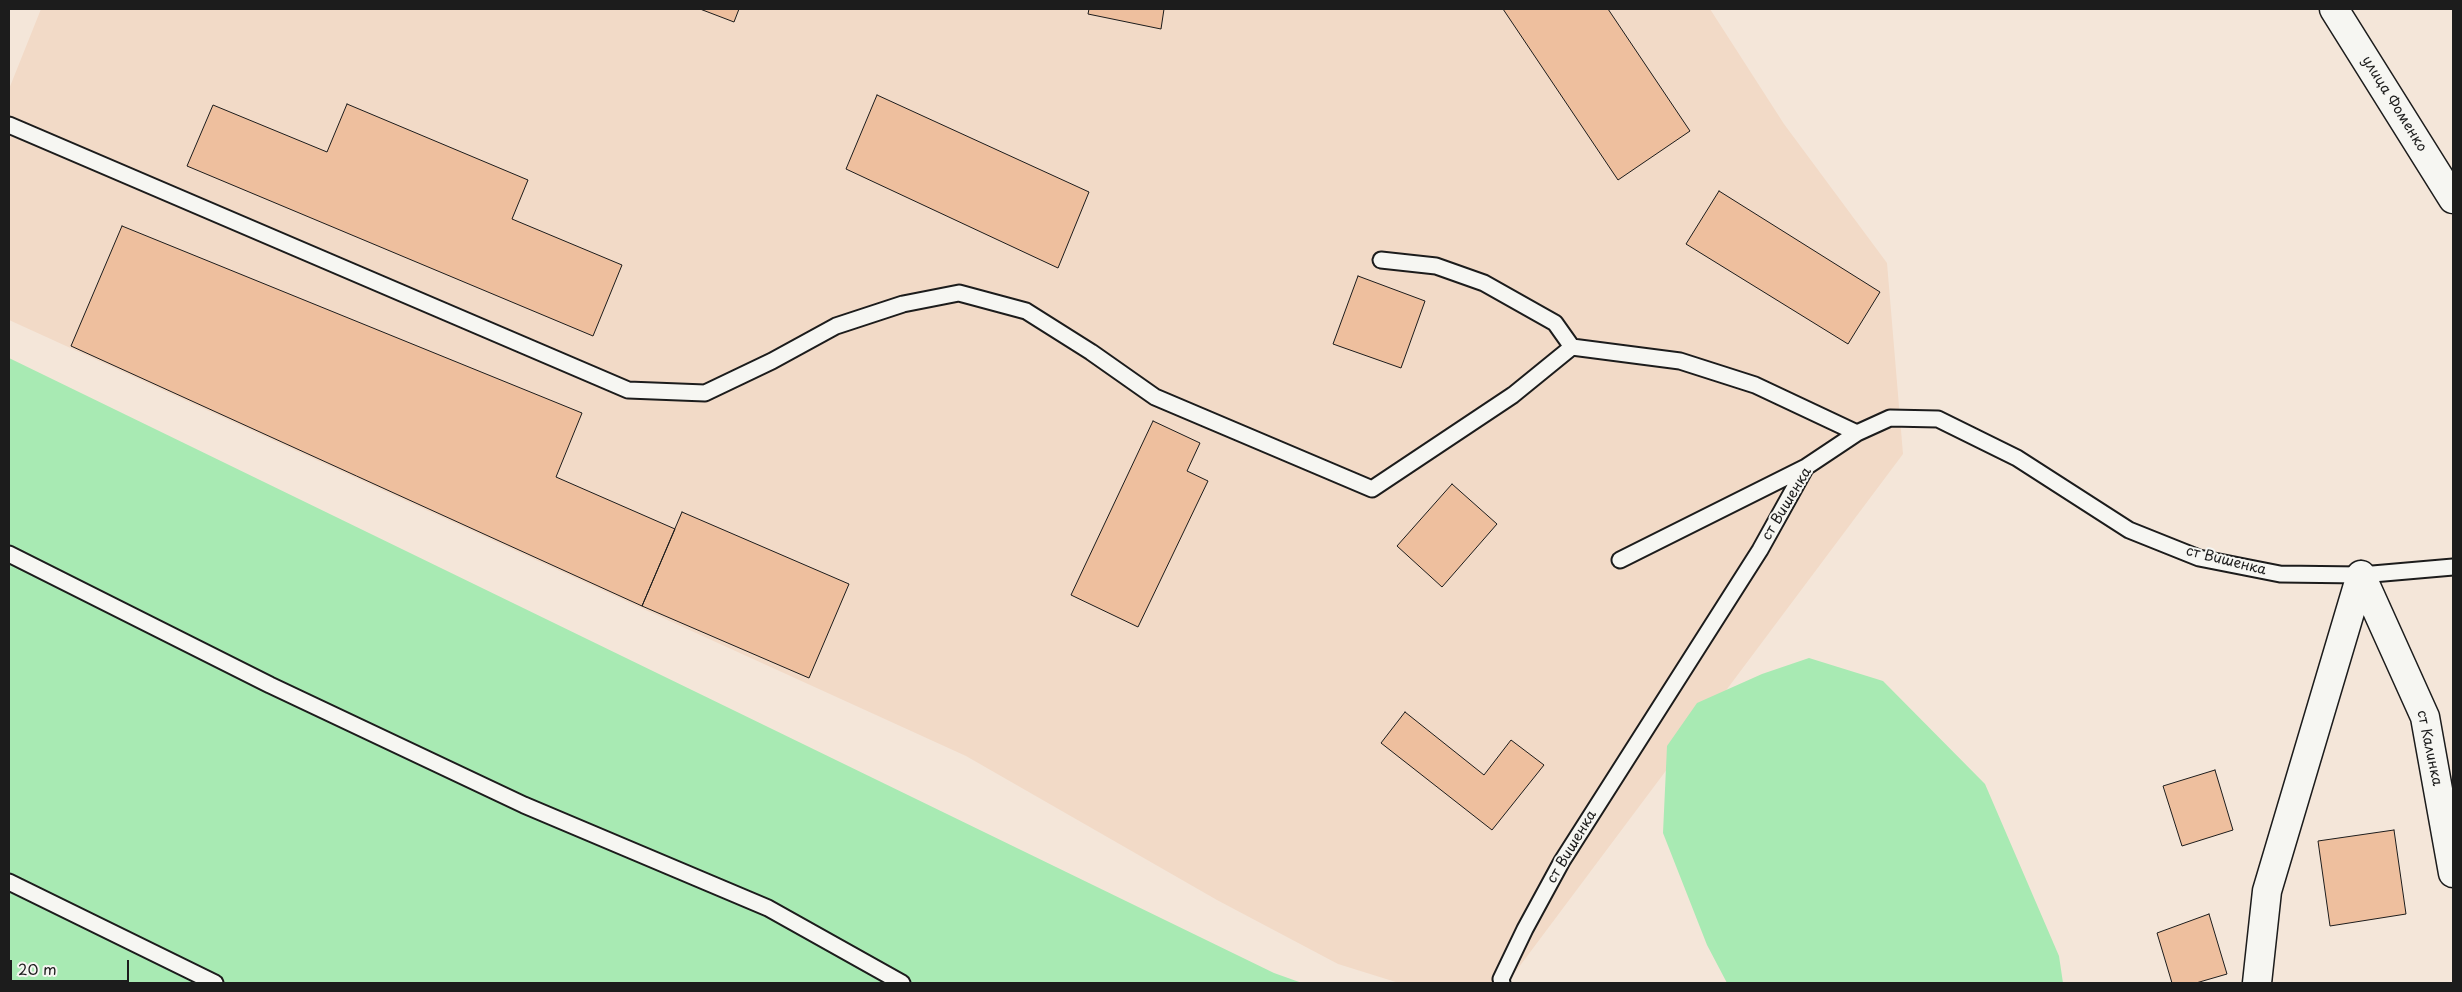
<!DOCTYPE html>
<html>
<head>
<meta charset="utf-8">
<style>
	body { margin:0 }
	#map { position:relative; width:2462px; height:992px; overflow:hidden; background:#f4e6d9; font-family:"Playpen Sans",sans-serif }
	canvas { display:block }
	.frame { position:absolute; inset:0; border:10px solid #1c1c1c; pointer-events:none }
	.scale { position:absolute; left:10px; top:960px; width:119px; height:22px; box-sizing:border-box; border:2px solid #1c1c1c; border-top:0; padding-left:6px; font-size:15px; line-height:18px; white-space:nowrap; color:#1c1c1c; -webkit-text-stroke:4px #f6f6f2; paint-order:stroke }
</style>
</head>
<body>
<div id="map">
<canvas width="2462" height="992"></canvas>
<div class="frame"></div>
<div class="scale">20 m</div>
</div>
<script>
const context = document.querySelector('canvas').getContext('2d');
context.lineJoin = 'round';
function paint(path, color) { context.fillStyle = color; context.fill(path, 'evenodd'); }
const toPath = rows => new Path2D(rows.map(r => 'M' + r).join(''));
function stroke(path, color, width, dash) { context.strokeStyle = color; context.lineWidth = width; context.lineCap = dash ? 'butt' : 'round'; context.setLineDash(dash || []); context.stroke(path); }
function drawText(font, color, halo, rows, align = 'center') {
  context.font = font + ' "Playpen Sans",sans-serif'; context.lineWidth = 4; context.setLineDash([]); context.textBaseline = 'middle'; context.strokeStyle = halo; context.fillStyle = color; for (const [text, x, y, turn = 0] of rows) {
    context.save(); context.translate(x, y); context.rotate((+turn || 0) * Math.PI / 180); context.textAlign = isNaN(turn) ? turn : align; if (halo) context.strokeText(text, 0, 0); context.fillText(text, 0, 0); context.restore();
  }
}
paint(toPath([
	[41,9,1710,9,1784,124,1887,263,1903,454,1507,983,1399,983,1338,964,1217,900,966,756,9,320,9,89]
]), '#f2dac7');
paint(toPath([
	[9,358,1274,973,1302,983,9,983],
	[1809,658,1883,681,1985,784,2059,956,2063,983,1727,983,1707,945,1663,833,1667,746,1697,703,1762,674]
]), '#a8eab3');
const building = toPath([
	[700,9,739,9,734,22,700,9],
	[1089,9,1164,9,1161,29,1088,14,1089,9],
	[1503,9,1608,9,1690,131,1618,180,1503,9],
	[877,95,1089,192,1058,268,846,169,877,95],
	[347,104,528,180,512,219,622,265,593,336,187,166,213,105,327,152,347,104],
	[1719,191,1880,292,1848,344,1686,244,1719,191],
	[122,226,582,413,556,477,675,529,642,606,71,346,122,226],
	[1358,276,1425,301,1401,368,1333,344,1358,276],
	[1153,421,1200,443,1187,471,1208,481,1138,627,1071,595,1153,421],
	[1452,484,1497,524,1442,587,1397,546,1452,484],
	[682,512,849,584,809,678,642,606,682,512],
	[1405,712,1484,775,1511,740,1544,765,1492,830,1381,743,1405,712],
	[2215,770,2233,830,2182,846,2163,786,2215,770],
	[2394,830,2406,914,2330,926,2318,841,2394,830],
	[2209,914,2227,974,2196,983,2172,983,2157,933,2209,914]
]);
paint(building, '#eebf9e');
stroke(building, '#1c1c1c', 1);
const service = toPath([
	[9,125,628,390,705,393,772,361,836,326,903,304,959,293,1026,311,1091,352,1155,397,1372,489,1513,395,1572,347,1680,361,1755,385,1857,433],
	[1381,260,1436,266,1484,283,1555,323,1572,347],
	[9,554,270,685,524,805,768,908,902,983],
	[1620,560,1806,467],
	[9,882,215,983],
	[1502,983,1501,979,1525,929,1562,861,1760,550,1806,467,1857,433,1890,418,1938,419,2017,458,2129,530,2199,558,2280,574,2361,575,2453,567]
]);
const minor = toPath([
	[2334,9,2453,199],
	[2361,575,2425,717,2453,873],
	[2257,983,2267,891,2361,575]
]);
stroke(service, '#1c1c1c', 19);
stroke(minor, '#1c1c1c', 31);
stroke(service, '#f6f6f2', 15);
stroke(minor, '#f6f6f2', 28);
drawText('14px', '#1c1c1c', '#f6f6f2', [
	["улица Фоменко",2394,104,58],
	["ст Вишенка",1787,504,-59],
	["ст Вишенка",2226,561,14],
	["ст Калинка",2429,748,78],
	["ст Вишенка",1572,847,-59]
]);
</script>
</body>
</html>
